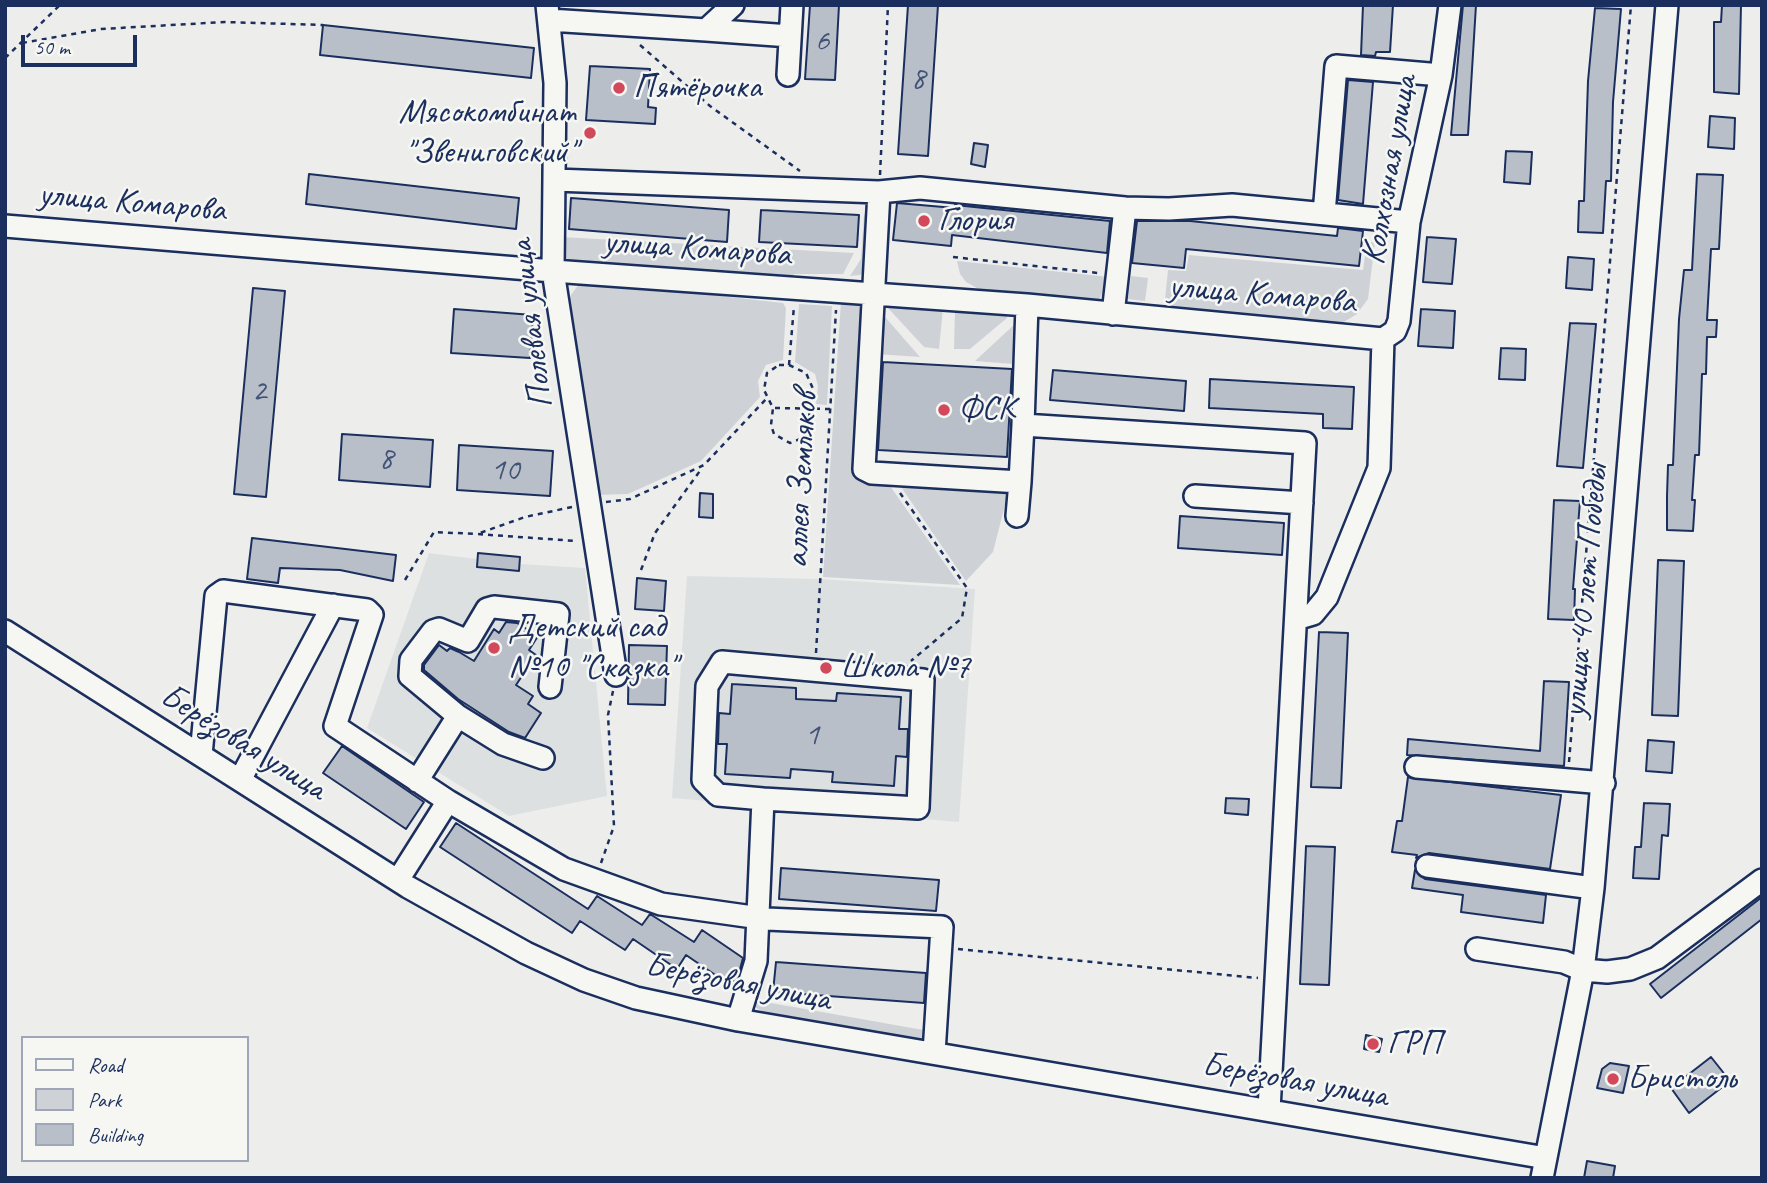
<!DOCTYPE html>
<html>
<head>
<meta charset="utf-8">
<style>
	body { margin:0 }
	#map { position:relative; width:1767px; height:1183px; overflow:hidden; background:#edeeec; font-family:Caveat,sans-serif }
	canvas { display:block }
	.frame { position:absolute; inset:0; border:7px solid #1b2f5e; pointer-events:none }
	.legend { position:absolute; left:21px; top:1036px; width:228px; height:126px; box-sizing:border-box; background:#f6f6f2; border:2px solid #9ea6b7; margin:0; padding:9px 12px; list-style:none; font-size:21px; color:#1b2f5e }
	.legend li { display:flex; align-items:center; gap:14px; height:35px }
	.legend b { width:35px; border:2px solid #9ea6b7 }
	.scale { position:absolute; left:21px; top:35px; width:116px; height:32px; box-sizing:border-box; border:4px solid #1b2f5e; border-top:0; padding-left:9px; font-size:21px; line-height:24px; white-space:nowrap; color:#1b2f5e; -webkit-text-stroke:5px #f6f6f2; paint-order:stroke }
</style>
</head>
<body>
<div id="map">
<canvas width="1767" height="1183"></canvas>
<div class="frame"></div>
<ul class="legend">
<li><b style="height:9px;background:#f6f6f2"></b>Road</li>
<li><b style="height:19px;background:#ced2d7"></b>Park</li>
<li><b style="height:19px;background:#b9bfc8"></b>Building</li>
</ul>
<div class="scale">50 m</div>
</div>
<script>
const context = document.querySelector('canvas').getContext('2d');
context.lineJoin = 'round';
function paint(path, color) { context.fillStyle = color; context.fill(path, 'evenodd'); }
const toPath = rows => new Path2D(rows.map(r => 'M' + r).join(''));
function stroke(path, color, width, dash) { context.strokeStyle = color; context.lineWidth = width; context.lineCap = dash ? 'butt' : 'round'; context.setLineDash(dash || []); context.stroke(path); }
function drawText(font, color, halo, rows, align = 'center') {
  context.font = font + ' Caveat,sans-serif'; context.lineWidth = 5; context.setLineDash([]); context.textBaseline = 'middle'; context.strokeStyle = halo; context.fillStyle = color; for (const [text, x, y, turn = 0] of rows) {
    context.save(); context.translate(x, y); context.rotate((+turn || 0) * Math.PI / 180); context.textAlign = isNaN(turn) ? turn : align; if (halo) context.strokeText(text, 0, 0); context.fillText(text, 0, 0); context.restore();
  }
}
paint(toPath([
	[429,553,477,559,478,553,520,557,520,564,585,568,607,796,509,816,367,728],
	[687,576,820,579,975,589,959,822,672,798]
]), '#dde0e1');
paint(toPath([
	[864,215,871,216,865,270,860,275,850,276,861,259],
	[561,237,854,253,843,274,794,274,790,279,570,262,560,251],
	[1367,242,1375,242,1368,299,1357,314,1339,325,1164,309,1168,270,1186,271,1189,255,1363,270],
	[957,261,1109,277,1099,301,1090,303,984,292,966,282,960,274],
	[1131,276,1148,278,1145,301,1128,299],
	[595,282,783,303,786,308,783,360,766,365,758,381,760,397,701,461,628,494,598,495,567,309,571,295,579,284],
	[841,301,856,302,862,307,853,474,860,481,890,486,960,585,823,577],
	[888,302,943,308,939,349,924,347,888,308],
	[799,304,832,306,827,405,816,404,818,386,815,374,795,362],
	[879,310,920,357,876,354],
	[955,310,1007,314,1007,318,970,349,954,349],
	[1016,323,1013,364,975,361],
	[901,487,1008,493,993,552,966,581],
	[754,1000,929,1031,927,1039,920,1042,763,1012,755,1007]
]), '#ced2d7');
const building = toPath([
	[810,5,839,5,835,80,805,79,810,5],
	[908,5,938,5,928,156,898,154,908,5],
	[1363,5,1393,5,1390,52,1376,52,1375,56,1361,55,1363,5],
	[1463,5,1476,5,1468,135,1451,135,1463,5],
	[1722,5,1741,5,1739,94,1714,92,1714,22,1721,22,1722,5],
	[1595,8,1621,9,1613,102,1611,181,1606,181,1603,233,1578,232,1579,201,1584,201,1588,81,1595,8],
	[323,25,534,48,531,78,320,55,323,25],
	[590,66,650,69,648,107,656,108,655,124,586,120,590,66],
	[1348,80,1373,82,1363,204,1338,200,1348,80],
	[1710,116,1735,118,1734,149,1708,147,1710,116],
	[974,143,988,145,985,167,971,164,974,143],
	[1506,151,1532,152,1530,184,1504,182,1506,151],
	[309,174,519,198,516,229,306,204,309,174],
	[1697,174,1723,175,1719,249,1711,249,1707,320,1717,320,1716,337,1707,337,1706,374,1702,374,1699,455,1695,455,1692,500,1695,500,1693,531,1667,530,1667,496,1668,465,1673,465,1679,319,1684,270,1692,270,1697,174],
	[571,198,729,210,727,242,569,229,571,198],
	[897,203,955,208,955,205,1110,221,1107,253,952,235,951,246,893,240,897,203],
	[761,210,859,215,857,247,759,242,761,210],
	[1137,221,1190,221,1337,236,1338,228,1363,231,1359,266,1186,249,1184,268,1132,263,1137,221],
	[1427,237,1456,239,1452,284,1423,282,1427,237],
	[1568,257,1594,259,1592,290,1566,288,1568,257],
	[253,288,285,291,266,497,234,494,253,288],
	[454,309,533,315,530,358,451,353,454,309],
	[1421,309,1455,311,1453,348,1418,346,1421,309],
	[1570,323,1596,324,1583,468,1557,466,1570,323],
	[1501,348,1526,349,1525,380,1499,379,1501,348],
	[883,362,1012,369,1007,457,878,450,883,362],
	[1053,370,1186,381,1184,411,1050,400,1053,370],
	[1210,379,1354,387,1352,429,1323,428,1323,414,1209,408,1210,379],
	[342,434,433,440,430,487,339,480,342,434],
	[459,445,553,451,550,496,457,490,459,445],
	[700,493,713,494,713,518,699,517,700,493],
	[1554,500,1580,501,1573,589,1575,589,1574,620,1548,619,1554,500],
	[1180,516,1284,523,1282,555,1178,548,1180,516],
	[252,538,396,555,393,581,340,570,280,568,278,583,247,579,252,538],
	[478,553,520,557,519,571,477,567,478,553],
	[1658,560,1684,561,1678,716,1652,715,1658,560],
	[637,578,666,581,664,611,635,609,637,578],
	[506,622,517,623,538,636,529,650,536,655,516,685,533,696,528,704,541,713,525,738,509,732,458,699,424,670,424,665,439,645,447,651,450,648,459,652,474,661,494,629,499,633,506,622],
	[1319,632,1348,633,1341,788,1311,787,1319,632],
	[629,645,667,646,665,705,628,704,629,645],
	[1544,681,1569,682,1564,766,1407,755,1408,739,1540,751,1544,681],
	[732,684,796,688,796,699,836,701,837,693,901,697,899,729,908,729,907,757,896,756,894,786,832,782,833,772,791,769,790,778,725,774,727,744,718,744,719,713,730,714,732,684],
	[1648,740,1674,742,1672,773,1646,771,1648,740],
	[342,746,424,802,406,829,323,773,342,746],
	[1408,777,1561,795,1550,869,1429,853,1416,858,1417,855,1392,852,1397,821,1402,821,1408,777],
	[1226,798,1249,799,1248,815,1225,813,1226,798],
	[1644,803,1670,804,1668,836,1662,835,1659,879,1633,878,1635,847,1641,847,1644,803],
	[456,823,588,909,597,896,642,925,650,914,694,942,702,930,743,958,739,973,730,985,686,955,677,969,633,939,625,950,580,921,572,933,440,847,456,823],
	[1306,846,1335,847,1329,985,1300,984,1306,846],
	[781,868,939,880,936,911,779,899,781,868],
	[1415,870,1425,879,1546,895,1543,923,1461,912,1463,895,1412,888,1415,870],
	[1762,897,1762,919,1661,998,1650,984,1762,897],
	[776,962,926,973,924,1003,773,992,776,962],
	[1366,1035,1382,1039,1379,1052,1364,1049,1366,1035],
	[1711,1057,1730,1081,1689,1113,1671,1088,1711,1057],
	[1610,1063,1629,1066,1623,1093,1597,1088,1602,1069,1610,1063],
	[1587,1161,1615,1166,1613,1178,1584,1178,1587,1161]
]);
paint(building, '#b9bfc8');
stroke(building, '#1b2f5e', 2);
const minor = toPath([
	[547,5,555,83,553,271,616,675],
	[549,20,706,30,733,5],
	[706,30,790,36],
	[788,75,792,5],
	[555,180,879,192,920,188,1125,208,1113,314],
	[879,192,864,469,872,473,1020,482,1023,425],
	[1125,208,1169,209,1232,205,1409,222],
	[1324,214,1336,66,1441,75],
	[5,226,553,271,1027,305,1383,339],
	[1027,305,1023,425,1305,443,1269,1110],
	[1383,339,1395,331,1399,321,1409,222,1441,75,1450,5],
	[1195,496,1302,503],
	[1017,516,1020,482],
	[1296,619,1313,614,1327,597,1379,468,1383,339],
	[5,631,408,887,526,953,584,980,636,998,738,1020,1546,1158],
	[458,716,410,676,411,660,433,631,439,629,468,641,487,609,494,607,558,614,550,687],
	[201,755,216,596,223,591,367,610,372,615,335,726,448,801,398,880],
	[1416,767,1604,783],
	[240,780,333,605],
	[417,781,458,716,503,744,543,758],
	[448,801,564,869,661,904,767,919,942,927,934,1053],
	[1427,866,1593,888],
	[1477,949,1564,962,1583,970,1607,972,1630,969,1657,958,1762,880],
	[738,1020,756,961,763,799,718,795,703,780,707,686,722,662,923,680,918,808,763,799],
	[1542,1178,1583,970,1593,888,1667,5]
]);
stroke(minor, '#1b2f5e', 26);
stroke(toPath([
	[22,43,101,29,225,22,323,25],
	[640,45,710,106,800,171],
	[5,58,60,5],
	[880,175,888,5],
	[953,257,1098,273],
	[779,365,789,365,806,373,814,391,805,437,790,443,774,434,771,425,773,408,764,390,767,373,779,365],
	[789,365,794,306],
	[775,408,831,409],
	[900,493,967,588,962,618,911,661],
	[606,502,630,499,704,465,768,397],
	[572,507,525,517,477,534,576,541],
	[641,570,655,533,702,468],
	[405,580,434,532,477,534],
	[816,653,836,310],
	[1569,762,1631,5],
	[601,863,614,826,608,715,613,691],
	[958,949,1258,978]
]), '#1b2f5e', 2.5, [5, 5]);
stroke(minor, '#f6f6f2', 21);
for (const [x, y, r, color] of [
	[619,88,7,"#d1495b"],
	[590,133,7,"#d1495b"],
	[924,221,7,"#d1495b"],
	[944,410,7,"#d1495b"],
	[494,648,7,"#d1495b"],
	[826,668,7,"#d1495b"],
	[1373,1044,7,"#d1495b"],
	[1613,1079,7,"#d1495b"]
]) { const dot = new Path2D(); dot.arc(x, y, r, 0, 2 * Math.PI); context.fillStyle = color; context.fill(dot); stroke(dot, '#f6f6f2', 2.5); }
drawText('32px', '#425378', null, [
	["6",822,42],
	["8",918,80],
	["2",259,392],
	["8",386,460],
	["10",505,471],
	["1",812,736]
]);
drawText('35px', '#1b2f5e', '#f6f6f2', [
	["Пятёрочка",633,88],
	["Мясокомбинат",576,113,"right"],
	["\"Звениговский\"",576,153,"right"],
	["Глория",938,221],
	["ФСК",958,410],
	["Детский сад",508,628],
	["№10 \"Сказка\"",508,668],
	["Школа №7",840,668],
	["ГРП",1387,1044],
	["Бристоль",1627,1079]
], 'left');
drawText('35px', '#1b2f5e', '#f6f6f2', [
	["Колхозная улица",1390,170,-80],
	["улица Комарова",132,203,5],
	["улица Комарова",697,249,4],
	["улица Комарова",1262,295,5],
	["Полевая улица",532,324,-97],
	["аллея Земляков",802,480,-87],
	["улица 40 лет Победы",1586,591,-85],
	["Берёзовая улица",243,743,32],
	["Берёзовая улица",738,983,11],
	["Берёзовая улица",1295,1081,10]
]);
</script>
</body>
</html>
